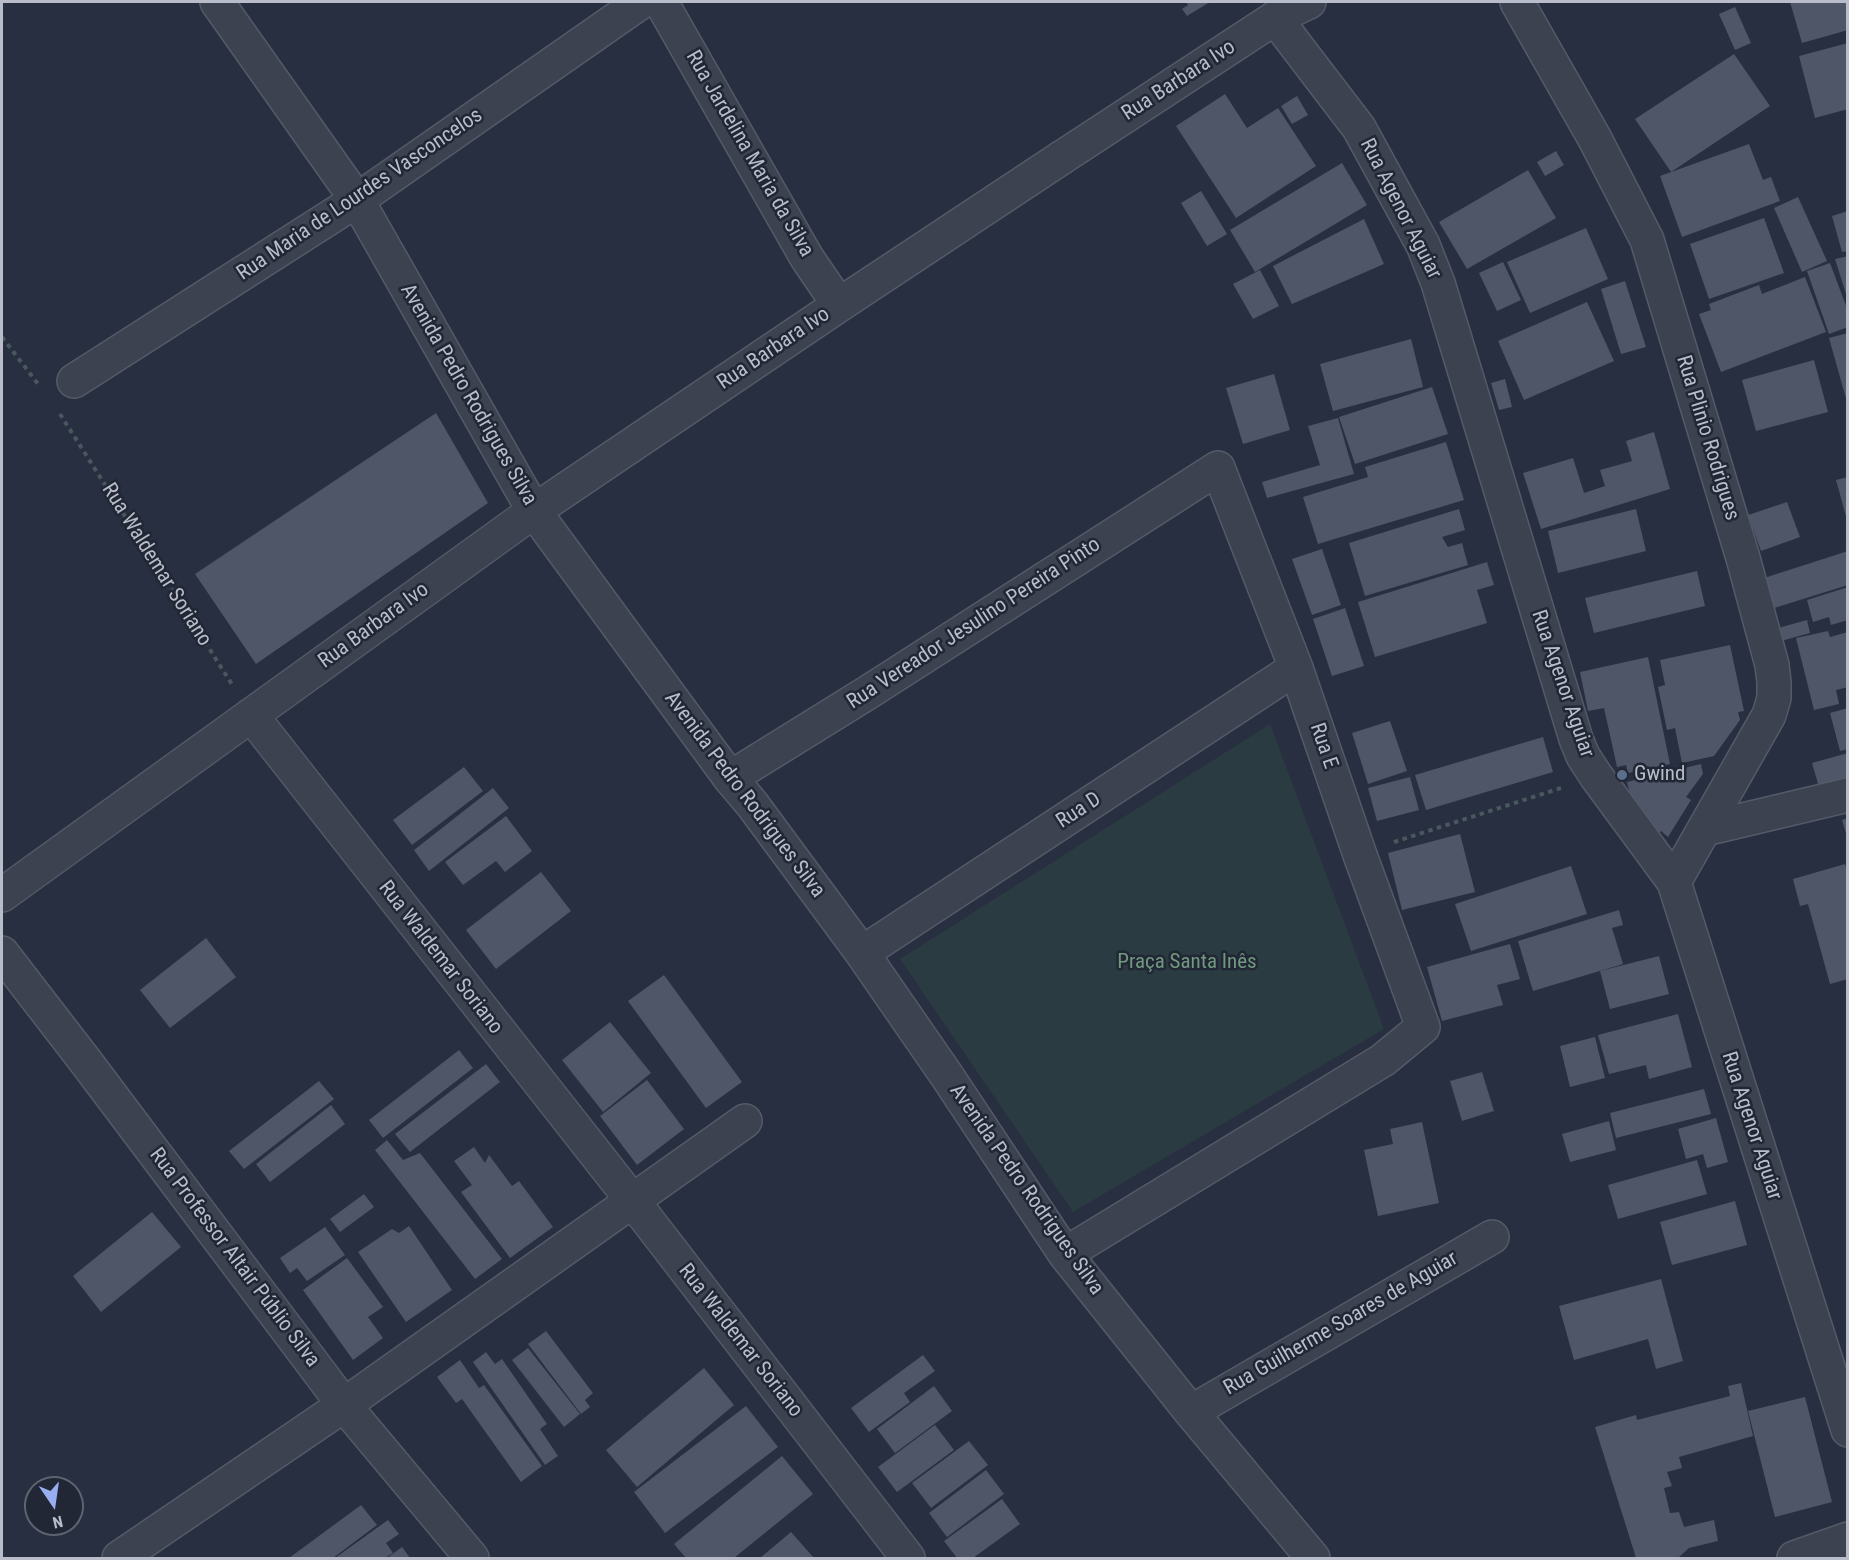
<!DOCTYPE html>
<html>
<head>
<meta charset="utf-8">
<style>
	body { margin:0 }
	#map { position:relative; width:1849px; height:1560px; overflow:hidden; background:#282f40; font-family:"Roboto Condensed",sans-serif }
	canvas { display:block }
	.frame { position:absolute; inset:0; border:3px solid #b9bdca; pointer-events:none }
	.north { position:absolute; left:24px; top:1476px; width:60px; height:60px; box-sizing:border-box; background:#212735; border:2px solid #5e6371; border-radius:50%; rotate:167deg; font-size:16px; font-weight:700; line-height:24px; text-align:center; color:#b9bdca }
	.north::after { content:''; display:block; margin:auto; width:21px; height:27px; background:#98aef0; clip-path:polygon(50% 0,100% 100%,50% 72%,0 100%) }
</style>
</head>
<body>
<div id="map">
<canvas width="1849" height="1560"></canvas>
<div class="frame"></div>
<div class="north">N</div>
</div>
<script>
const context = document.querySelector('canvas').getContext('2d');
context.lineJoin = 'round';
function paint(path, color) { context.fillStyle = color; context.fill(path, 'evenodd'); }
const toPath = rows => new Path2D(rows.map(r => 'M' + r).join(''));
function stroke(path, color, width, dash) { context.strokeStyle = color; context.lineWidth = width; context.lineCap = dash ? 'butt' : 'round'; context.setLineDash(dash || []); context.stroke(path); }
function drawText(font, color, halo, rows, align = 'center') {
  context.font = font + ' "Roboto Condensed",sans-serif'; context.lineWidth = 5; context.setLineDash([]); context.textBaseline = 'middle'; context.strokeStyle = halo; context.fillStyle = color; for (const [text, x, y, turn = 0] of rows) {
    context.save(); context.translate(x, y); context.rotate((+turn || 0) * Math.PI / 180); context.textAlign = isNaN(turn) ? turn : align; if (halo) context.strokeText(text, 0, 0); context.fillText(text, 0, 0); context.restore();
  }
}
paint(toPath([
	[1270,724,1384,1029,1073,1212,900,959]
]), '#2a3b41');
paint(toPath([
	[1186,2,1210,2,1187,16,1182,9,1188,5],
	[1790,2,1848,2,1848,30,1802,43],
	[1735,7,1751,43,1735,50,1719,14],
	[1848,43,1848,109,1815,118,1799,56],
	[1734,54,1770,106,1671,172,1635,119],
	[1225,94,1247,128,1278,108,1316,166,1236,218,1176,126],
	[1297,96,1308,115,1292,124,1281,106],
	[1749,144,1763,180,1771,177,1780,201,1682,237,1660,176],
	[1556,151,1564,165,1545,176,1537,162],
	[1342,163,1367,205,1255,272,1230,230],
	[1528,170,1556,218,1467,269,1439,222],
	[1201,191,1227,234,1207,246,1181,203],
	[1798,197,1827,261,1802,272,1774,208],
	[1848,211,1848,251,1842,252,1832,216],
	[1764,218,1784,273,1709,299,1690,244],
	[1364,219,1384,264,1292,304,1273,266],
	[1586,228,1608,279,1530,313,1507,262],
	[1848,256,1848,297,1847,297,1835,259],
	[1503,262,1521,300,1497,311,1479,273],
	[1830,263,1848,311,1848,327,1829,334,1807,271],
	[1260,270,1279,306,1253,319,1233,284],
	[1805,277,1826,332,1721,372,1699,314,1711,310,1709,304,1759,285,1762,294],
	[1625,281,1646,347,1621,354,1601,289],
	[1587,302,1614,361,1524,400,1498,341],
	[1848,333,1848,402,1847,402,1829,338],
	[1411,339,1423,387,1333,411,1320,364],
	[1814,360,1828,412,1756,431,1742,380],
	[1274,374,1290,430,1243,444,1226,388],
	[1505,379,1512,407,1499,410,1491,383],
	[1432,387,1448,434,1355,464,1339,417],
	[436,413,488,503,256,664,195,574],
	[1338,418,1354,474,1267,498,1262,482,1320,465,1308,426],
	[1654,432,1670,489,1541,529,1523,473,1573,458,1584,493,1605,486,1600,470,1632,461,1626,441],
	[1446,442,1464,500,1318,544,1303,497,1368,477,1365,467],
	[1848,477,1848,520,1847,520,1836,480],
	[1787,502,1800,537,1761,551,1748,515],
	[1459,509,1465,530,1442,537,1448,547,1462,543,1468,565,1365,596,1349,543],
	[1636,509,1646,551,1558,573,1548,531],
	[1322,549,1341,605,1312,615,1292,559],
	[1848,551,1848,585,1771,609,1761,579],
	[1487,562,1494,585,1477,590,1487,623,1375,657,1358,602],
	[1697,571,1705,606,1594,633,1585,598],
	[1848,587,1848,620,1831,625,1829,617,1813,622,1807,600],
	[1345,608,1364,666,1332,676,1313,619],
	[1807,620,1810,633,1781,641,1778,628],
	[1828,631,1830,637,1848,632,1848,687,1836,690,1839,704,1814,710,1796,638],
	[1730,645,1744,711,1738,712,1740,720,1714,756,1682,763,1675,728,1667,730,1658,687,1665,685,1660,660],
	[1648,657,1670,764,1628,773,1626,765,1617,767,1604,708,1588,711,1580,672],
	[1848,708,1848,749,1840,751,1830,713],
	[1390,721,1407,771,1368,784,1352,733],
	[1543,737,1553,772,1426,810,1415,775],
	[1848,753,1848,787,1821,794,1812,763],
	[1701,764,1703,774,1686,797,1691,800,1668,837,1661,831,1658,834,1640,814,1630,794,1627,782],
	[464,767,483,791,412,845,393,820],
	[1410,777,1419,810,1377,821,1368,788],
	[493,788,509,808,429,871,414,850],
	[506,816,532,851,505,872,496,861,463,885,445,862],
	[1848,818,1848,837,1847,837,1842,820],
	[1460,834,1475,892,1402,910,1388,853],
	[1845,864,1848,874,1848,979,1830,984,1808,904,1800,906,1793,879],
	[1571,866,1587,914,1471,951,1455,904],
	[541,872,571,911,496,969,466,930],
	[1619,910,1623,925,1612,928,1623,964,1533,991,1518,941],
	[206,938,236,977,170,1028,140,990],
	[1510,944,1520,979,1497,985,1503,1005,1442,1021,1427,967],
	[1659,956,1669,994,1610,1009,1600,971],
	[664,975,742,1082,706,1108,628,1001],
	[1678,1014,1692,1067,1649,1079,1646,1065,1609,1074,1598,1035],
	[610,1022,651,1073,603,1112,562,1060],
	[1595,1037,1605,1078,1570,1087,1560,1046],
	[459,1050,473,1068,383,1138,369,1120],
	[486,1064,500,1082,410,1152,395,1134],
	[1482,1072,1494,1111,1462,1121,1450,1081],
	[647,1080,684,1129,637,1165,600,1116],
	[319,1081,334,1099,244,1169,229,1151],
	[1704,1089,1711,1114,1616,1138,1610,1113],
	[331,1105,345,1124,270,1182,256,1164],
	[1716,1118,1728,1162,1707,1168,1703,1154,1686,1159,1678,1129],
	[1609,1121,1616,1150,1570,1162,1562,1134],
	[1422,1122,1439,1203,1378,1216,1364,1150,1393,1144,1390,1129],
	[387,1140,403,1160,420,1153,502,1259,475,1279,375,1150],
	[474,1147,485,1163,489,1155,512,1186,519,1181,553,1227,510,1258,461,1192,472,1185,454,1161],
	[1697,1160,1707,1194,1618,1219,1608,1185],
	[364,1194,374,1207,340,1232,330,1219],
	[1735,1201,1747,1245,1672,1265,1660,1222],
	[152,1212,181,1247,101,1312,73,1276],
	[409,1226,452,1290,406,1322,358,1252,392,1229,399,1233],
	[325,1227,345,1255,307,1281,297,1268,290,1273,280,1258],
	[347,1258,383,1307,368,1317,383,1338,353,1360,303,1290],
	[1661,1279,1683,1361,1656,1369,1648,1339,1574,1360,1559,1306],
	[546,1331,593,1393,585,1400,590,1407,581,1414,528,1344],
	[528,1348,580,1414,564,1427,512,1360],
	[486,1352,495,1364,502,1359,547,1424,540,1429,558,1456,545,1465,473,1362],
	[923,1355,935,1371,904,1393,910,1402,869,1432,851,1408],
	[460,1360,479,1388,484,1385,542,1466,521,1482,462,1399,456,1403,437,1377],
	[704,1368,734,1405,637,1487,606,1450],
	[1741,1383,1753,1436,1679,1457,1682,1468,1667,1472,1672,1486,1664,1488,1670,1513,1679,1512,1684,1527,1714,1520,1718,1541,1689,1548,1678,1558,1636,1558,1595,1427,1636,1415,1637,1420,1730,1396,1728,1386],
	[934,1386,952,1411,895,1453,877,1429],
	[1805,1397,1832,1502,1775,1517,1748,1411],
	[746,1406,778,1447,665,1533,634,1492],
	[935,1425,954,1450,897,1492,878,1467],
	[969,1441,988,1465,931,1508,912,1483],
	[782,1456,813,1494,734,1558,686,1558,674,1544],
	[986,1470,1004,1494,947,1537,929,1513],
	[1002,1499,1020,1524,973,1558,957,1558,944,1541],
	[361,1505,377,1525,333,1558,289,1558],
	[388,1520,399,1534,386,1543,393,1553,385,1558,335,1558],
	[791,1532,814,1558,760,1558],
	[402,1547,410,1558,387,1558]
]), '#4f5668');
const minor = toPath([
	[217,2,357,200,534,511,730,778,752,804,862,953,947,1076,1065,1254,1191,1412,1313,1558],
	[661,2,807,258,839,305],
	[1517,2,1595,139,1647,240,1743,558,1772,665,1774,682,1774,698,1769,715,1674,882],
	[1275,18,1359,128,1423,245,1438,283,1576,739,1583,756,1596,776,1674,882,1848,1430],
	[74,381,357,200,641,2],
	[251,715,632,1200,908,1558],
	[730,778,867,693,1218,468,1296,668,1360,855,1423,1027,1383,1060,1065,1254],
	[1705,829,1848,795],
	[2,895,534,511,839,305,1061,158],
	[2,953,86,1062,344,1405,472,1558],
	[862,953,1296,668],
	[1191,1412,1492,1237],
	[119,1558,344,1405,745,1121]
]);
const tertiary = toPath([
	[1061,158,1275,18,1309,2],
	[1794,1558,1848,1539]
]);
stroke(minor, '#545a67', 36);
stroke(tertiary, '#545a67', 36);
stroke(toPath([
	[2,337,38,384],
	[60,414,233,686],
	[1394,842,1561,788]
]), '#48585e', 4, [4.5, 4.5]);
stroke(minor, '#3c4250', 33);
stroke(tertiary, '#3c4250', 33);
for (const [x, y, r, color] of [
	[1622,775,6,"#5c6f8a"]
]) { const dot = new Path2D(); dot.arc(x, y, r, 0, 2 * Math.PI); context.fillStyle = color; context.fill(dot); stroke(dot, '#212735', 2); }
drawText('21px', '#b9bdca', '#212735', [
	["Rua Barbara Ivo",1179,81,-33],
	["Rua Jardelina Maria da Silva",749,154,60],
	["Rua Maria de Lourdes Vasconcelos",360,195,-34],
	["Rua Agenor Aguiar",1400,209,63],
	["Rua Barbara Ivo",774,349,-34],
	["Avenida Pedro Rodrigues Silva",468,395,60],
	["Rua Plinio Rodrigues",1707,438,73],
	["Rua Waldemar Soriano",156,565,58],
	["Rua Vereador Jesulino Pereira Pinto",974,624,-33],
	["Rua Barbara Ivo",374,626,-36],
	["Rua Agenor Aguiar",1562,684,71],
	["Rua E",1323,746,71],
	["Avenida Pedro Rodrigues Silva",744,795,53],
	["Rua D",1079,811,-33],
	["Rua Waldemar Soriano",440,958,52],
	["Rua Agenor Aguiar",1751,1126,72],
	["Avenida Pedro Rodrigues Silva",1026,1190,55],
	["Rua Professor Altair Públio Silva",234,1258,53],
	["Rua Guilherme Soares de Aguiar",1341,1324,-30],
	["Rua Waldemar Soriano",740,1341,52]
]);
drawText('21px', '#b9bdca', '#212735', [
	["Gwind",1634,775]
], 'left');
drawText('21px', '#729980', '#212735', [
	["Praça Santa Inês",1187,963]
]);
</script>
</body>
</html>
